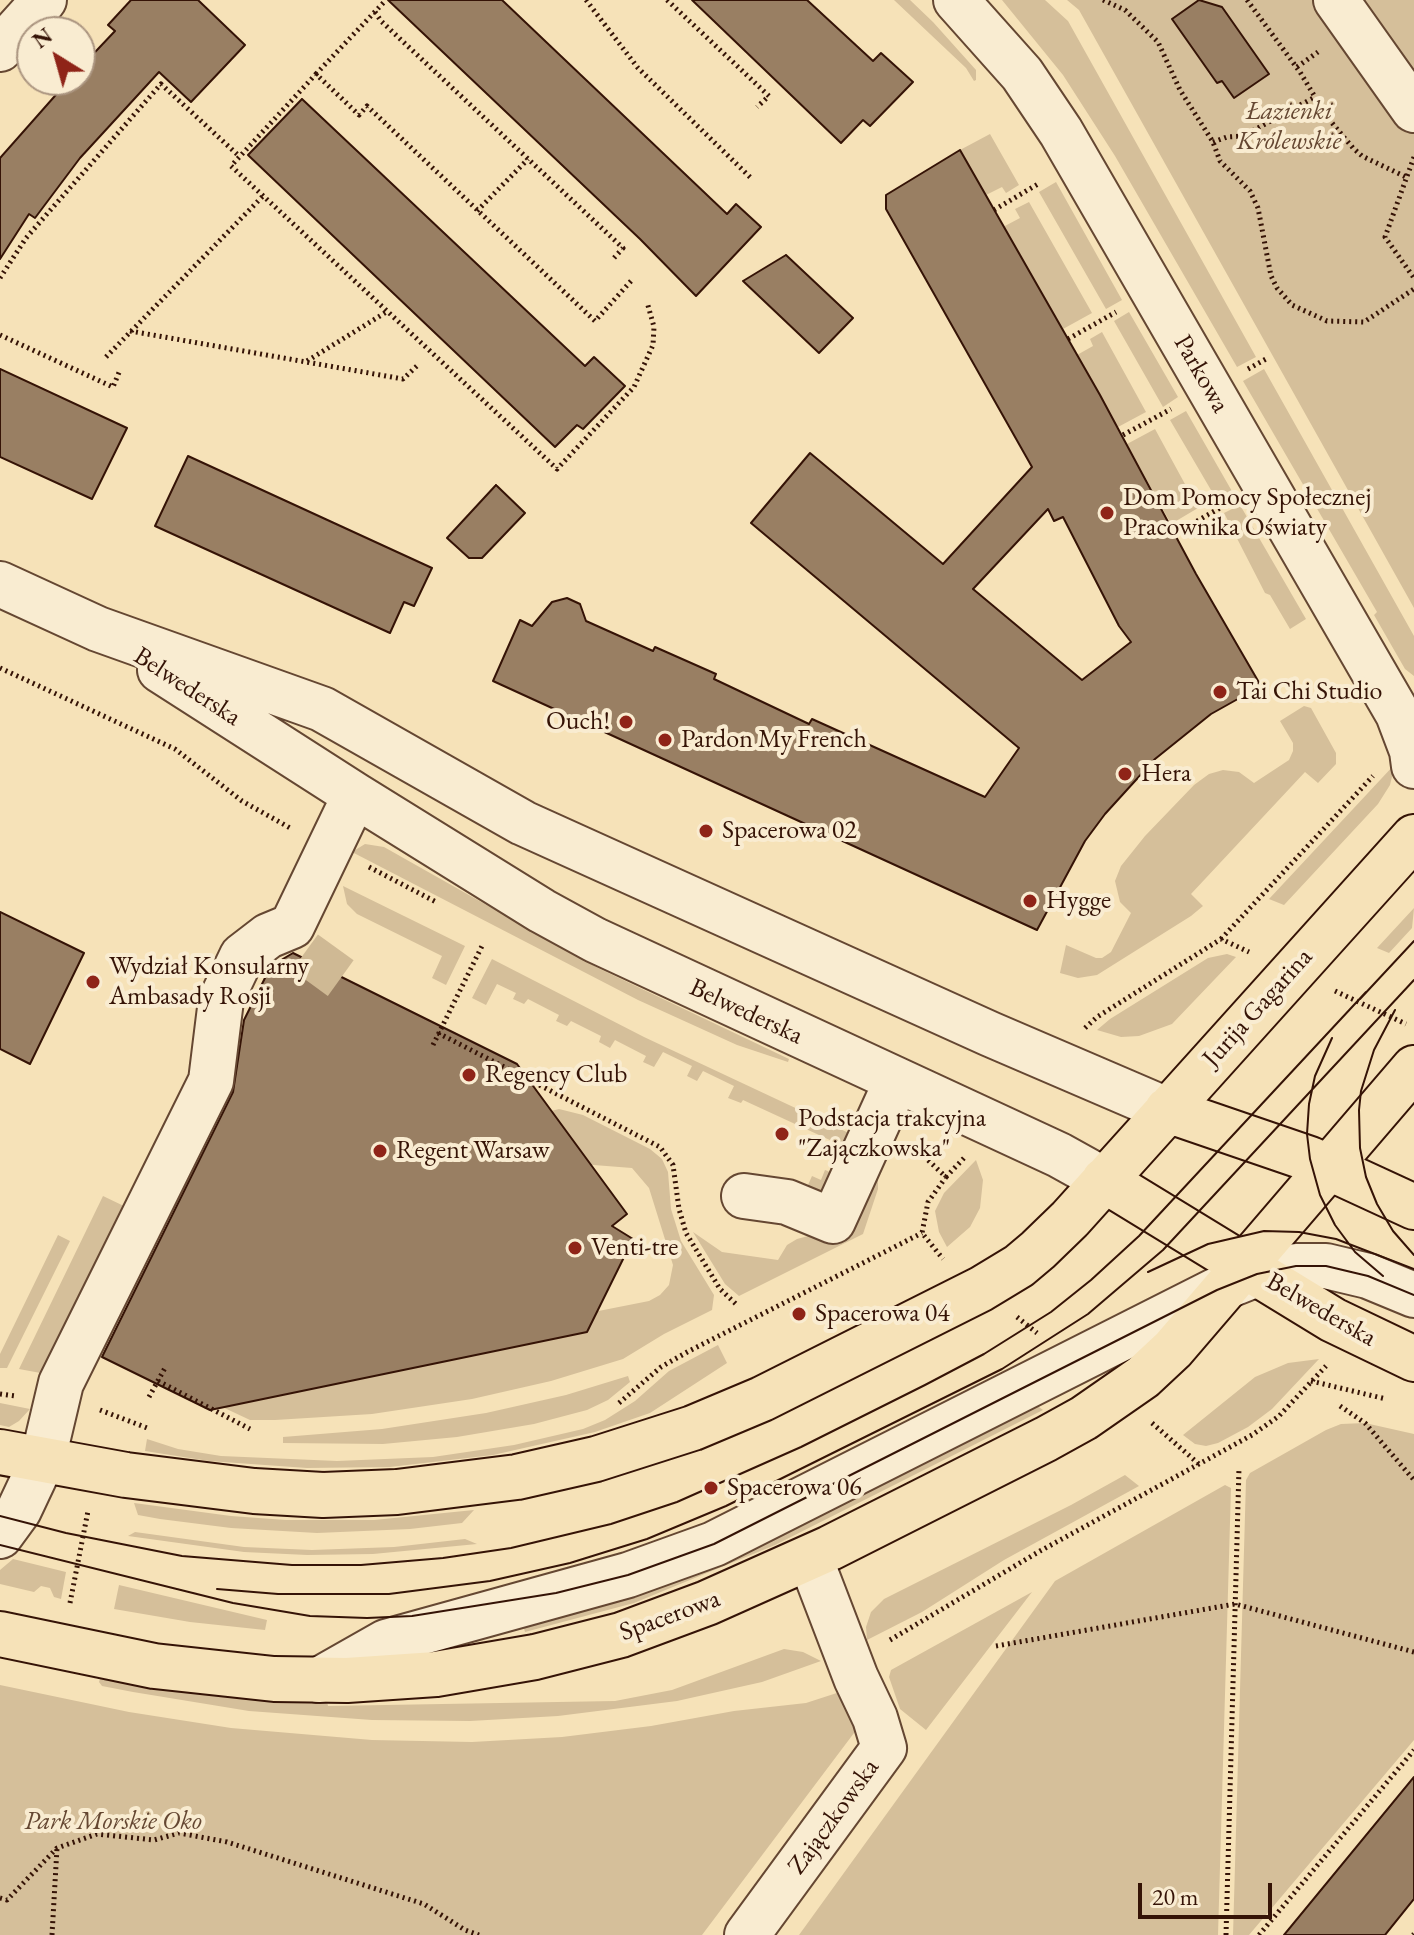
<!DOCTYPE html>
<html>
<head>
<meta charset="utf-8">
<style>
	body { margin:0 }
	#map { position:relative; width:1414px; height:1935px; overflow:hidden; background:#f6e2b8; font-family:"EB Garamond",serif }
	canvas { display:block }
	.north { position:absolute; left:16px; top:16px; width:80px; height:80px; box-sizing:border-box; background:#f9ecd1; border:2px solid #ab9580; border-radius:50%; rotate:323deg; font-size:22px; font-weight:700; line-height:32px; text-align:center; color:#351306 }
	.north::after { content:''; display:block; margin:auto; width:28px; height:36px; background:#8f2418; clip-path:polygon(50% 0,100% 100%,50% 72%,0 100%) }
	.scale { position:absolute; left:1138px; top:1883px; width:134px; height:36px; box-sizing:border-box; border:4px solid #351306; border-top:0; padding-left:10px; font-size:24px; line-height:28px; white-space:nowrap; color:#351306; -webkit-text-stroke:6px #f9ecd1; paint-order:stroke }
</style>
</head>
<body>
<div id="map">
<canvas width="1414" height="1935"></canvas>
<div class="north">N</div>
<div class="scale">20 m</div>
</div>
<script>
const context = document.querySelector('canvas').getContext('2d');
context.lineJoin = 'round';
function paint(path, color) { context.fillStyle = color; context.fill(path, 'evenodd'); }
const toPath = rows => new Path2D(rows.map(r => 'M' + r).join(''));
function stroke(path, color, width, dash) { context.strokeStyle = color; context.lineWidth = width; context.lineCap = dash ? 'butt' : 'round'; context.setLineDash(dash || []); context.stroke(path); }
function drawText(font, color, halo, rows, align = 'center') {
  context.font = font + ' "EB Garamond",serif'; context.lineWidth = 8; context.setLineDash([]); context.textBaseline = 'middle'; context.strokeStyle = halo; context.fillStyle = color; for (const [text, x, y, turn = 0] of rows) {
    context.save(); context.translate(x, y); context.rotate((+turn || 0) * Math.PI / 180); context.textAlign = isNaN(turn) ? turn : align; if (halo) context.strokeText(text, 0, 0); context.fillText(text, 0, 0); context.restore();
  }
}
paint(toPath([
	[894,0,910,0,933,22,976,70,976,80,974,81,966,68],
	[1002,0,1045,0,1068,21,1256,357,1237,367,1115,156,1063,75],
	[1067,0,1414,0,1414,608,1079,10],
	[990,134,1019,185,1006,193,1002,187,986,195,960,150],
	[1056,182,1122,300,1106,309,1039,192],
	[1029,202,1092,313,1063,329,1003,227,1020,218,1015,209],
	[1129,312,1178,397,1163,407,1114,321],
	[1102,332,1146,412,1118,427,1077,355,1093,346,1090,339],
	[1264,369,1414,636,1414,676,1405,669,1374,615,1377,612,1243,381],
	[1186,411,1233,493,1218,502,1170,420],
	[1155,429,1198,508,1171,524,1127,444],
	[1240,505,1306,619,1290,629,1270,595,1265,593,1224,513],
	[1304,706,1311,708,1336,753,1336,764,1318,783,1305,772,1191,894,1203,906,1191,916,1097,975,1078,978,1060,973,1066,945,1096,958,1102,958,1111,952,1131,913,1120,902,1115,881,1121,866,1145,836,1194,785,1209,774,1223,770,1239,772,1254,783,1289,760,1293,751,1293,743,1280,721],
	[1395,764,1390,785,1378,804,1284,905,1269,899],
	[365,844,384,847,598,968,789,1059,788,1062,737,1045,638,1000,352,852],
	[343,886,465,946,446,985,432,978,442,956,357,914,347,904],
	[1414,908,1412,928,1389,953,1377,948],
	[1227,954,1236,957,1172,1024,1139,1036,1121,1037,1097,1030,1110,1019,1208,958],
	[492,959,644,1037,853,1135,858,1138,835,1188,824,1196,818,1197,810,1192,808,1185,812,1176,821,1180,825,1170,835,1174,845,1150,831,1144,832,1141,743,1100,741,1103,728,1098,734,1086,703,1071,697,1081,687,1076,692,1066,663,1052,654,1067,643,1062,646,1056,615,1040,610,1048,599,1042,601,1036,571,1021,567,1026,556,1021,559,1015,528,999,524,1004,513,999,516,993,497,984,486,1005,472,998],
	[559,1109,583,1115,650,1149,662,1159,668,1172,671,1209,681,1241,714,1295,712,1310,664,1334,623,1359,551,1381,472,1399,372,1414,275,1420,250,1420,216,1404,553,1320,649,1301,660,1295,669,1285,673,1265,649,1188,632,1168,581,1164,547,1112],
	[976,1160,983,1180,980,1208,970,1227,947,1247,939,1232,935,1211,944,1193],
	[878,1171,878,1189,863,1234,739,1296,725,1284,693,1232,722,1252,778,1260,787,1245,797,1239,812,1235],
	[103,1196,128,1208,46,1374,19,1369],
	[58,1235,70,1241,7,1368,0,1368,0,1354],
	[718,1345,727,1363,650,1413,595,1432,493,1455,390,1467,307,1468,209,1461,145,1451,147,1439,178,1449,221,1456,337,1461,433,1457,514,1445,583,1429,605,1420,635,1401,669,1371],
	[1319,1359,1272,1409,1248,1427,1218,1443,1206,1446,1195,1444,1183,1435,1255,1377,1288,1363],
	[628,1376,630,1382,608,1400,587,1410,534,1424,457,1437,383,1444,283,1443,283,1437,382,1429,486,1413,566,1395],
	[1028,1399,1043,1410,775,1545,634,1603,525,1632,521,1618],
	[0,1403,30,1409,19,1421,9,1427,0,1425],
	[1365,1423,1414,1434,1414,1740,1249,1935,1233,1935,1246,1480,1250,1473,1326,1430,1341,1424],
	[1125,1475,1139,1486,1004,1560,922,1612,867,1640,866,1627,871,1612,884,1599,1071,1505],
	[1225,1485,1231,1488,1218,1935,799,1935,1055,1581],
	[134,1503,231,1516,286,1520,374,1520,474,1510,462,1523,410,1529,317,1533,231,1528,160,1519,138,1515],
	[135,1532,244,1547,312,1550,394,1547,465,1539,477,1544,373,1554,307,1555,244,1552,128,1536],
	[13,1559,66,1572,61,1599,54,1597,50,1588,41,1586,34,1592,0,1584,0,1570],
	[119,1585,267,1620,265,1630,190,1622,114,1609],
	[1032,1592,926,1730,900,1709,889,1677,891,1670],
	[784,1649,803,1652,821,1661,762,1682,677,1701,558,1716,470,1721,372,1720,249,1711,133,1692,102,1686,99,1682,100,1679,223,1697,327,1701,328,1706,615,1701,672,1690],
	[0,1685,129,1712,231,1728,372,1740,472,1742,562,1737,651,1726,734,1711,806,1703,843,1691,857,1729,702,1935,0,1935]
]), '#d5bf9a');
const building = toPath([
	[131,0,198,0,245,45,191,102,159,72,80,158,35,218,29,214,0,259,0,158,69,80,80,80,80,68,115,31,108,25,131,0],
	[388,0,502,0,727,214,736,204,761,227,696,296,640,239,388,0],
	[692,0,807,0,873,61,881,53,913,82,870,126,863,120,841,143,692,0],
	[1199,0,1222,7,1269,74,1234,98,1222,81,1217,83,1172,19,1199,0],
	[302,99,585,366,594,357,625,386,583,429,577,425,555,447,248,155,302,99],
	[960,150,1100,395,1196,574,1261,686,1211,714,1155,759,1105,814,1085,841,1037,930,493,681,520,620,532,626,552,602,567,598,580,604,586,621,653,651,655,647,716,674,714,679,809,724,812,719,985,797,1019,748,751,523,810,453,943,564,1032,467,886,209,886,195,960,150],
	[1048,509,1054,521,1063,517,1119,626,1131,642,1082,680,973,589,1048,509],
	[786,255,853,318,819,353,743,281,786,255],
	[0,369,127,428,92,499,0,457,0,369],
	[188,456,432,568,414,606,404,602,390,633,155,526,188,456],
	[496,485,525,513,482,558,469,558,447,538,496,485],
	[0,912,84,953,30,1064,0,1049,0,912],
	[293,953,517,1064,627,1214,612,1226,633,1239,587,1332,210,1410,102,1357,233,1092,244,1020,271,966,293,953],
	[1414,1777,1414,1899,1385,1935,1284,1935,1414,1777]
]);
paint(building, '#997f63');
stroke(building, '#351306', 2);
stroke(toPath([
	[310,983,336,947]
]), '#cfb994', 44, [44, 22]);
const minor = toPath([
	[956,0,1022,74,1061,132,1398,714,1412,751,1414,766],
	[1336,0,1414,110],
	[0,49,44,0],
	[0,584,98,629,322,709,523,823,990,1034,1167,1110],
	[160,670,355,795,542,911,595,940,1059,1155,1104,1180],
	[744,1196,787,1202,833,1221,897,1080],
	[0,1536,19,1510,43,1459,61,1383,211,1081,221,1000,242,956,268,936,292,926,355,795],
	[319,1680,386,1642,628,1575,714,1544,1217,1290,1257,1274,1296,1266,1326,1266,1368,1276,1414,1295],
	[747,1935,884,1748,875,1718,856,1678,810,1558]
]);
const major = toPath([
	[1167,1110,1310,1159,1414,1207],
	[1104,1180,1333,1320,1414,1359],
	[0,1452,126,1475,254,1491,323,1495,397,1492,517,1477,596,1459,693,1428,762,1399,981,1289,1019,1266,1038,1250,1070,1219,1414,837],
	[0,1634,154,1666,274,1679,347,1680,436,1674,535,1657,621,1635,707,1603,830,1548,1046,1439,1084,1418,1143,1377,1173,1349,1414,1068]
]);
stroke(minor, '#654732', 48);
stroke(major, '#351306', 48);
stroke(toPath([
	[586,0,638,68,752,179],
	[667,0,769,96,757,107],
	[1103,0,1125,10,1158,42,1180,90,1213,142,1220,161,1250,191,1258,208,1271,276,1277,288,1292,305,1327,321,1364,322,1414,289],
	[1247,0,1300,72,1327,117,1353,148,1362,156,1406,177],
	[375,12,381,21,623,248,614,258],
	[1297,67,1318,52],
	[316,74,386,0],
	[1213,142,1227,137,1243,136,1315,97],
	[1414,157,1385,237,1414,278],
	[994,210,1038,184],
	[477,211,528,159],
	[0,278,26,238,161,84,239,156],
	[631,281,595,321,367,106,359,115,316,74,231,166,557,469,634,387,653,345,654,327,647,302],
	[130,331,403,379,419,364],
	[0,335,113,387,120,370],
	[1068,339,1116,312],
	[106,357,263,196],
	[307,361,388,311],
	[1248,369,1266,359],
	[1123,435,1171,409],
	[1176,533,1227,504],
	[0,668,175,749,242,801,292,829],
	[369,867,438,903],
	[1221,939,1373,776],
	[1335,991,1406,1024],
	[1085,1028,1097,1017,1221,939,1249,952],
	[438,1033,660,1147,673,1165,679,1209,686,1233,720,1289,737,1305],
	[433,1045,483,944],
	[915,1148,946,1177,928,1202,922,1233,943,1259],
	[946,1177,964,1158],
	[1017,1317,1037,1333],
	[158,1381,250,1429],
	[1311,1381,1386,1399],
	[0,1394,15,1396],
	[149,1397,166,1366],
	[619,1403,661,1367,689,1351,922,1233],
	[1340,1406,1365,1423,1414,1480],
	[100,1410,150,1429],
	[1152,1423,1200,1465],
	[70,1603,88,1511],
	[890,1640,1040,1551,1252,1435,1279,1416,1326,1366],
	[996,1646,1235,1604,1414,1652],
	[0,1898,7,1900,57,1848,97,1834,154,1840,179,1833,227,1842,424,1904,465,1930,479,1935],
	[52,1935,57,1848],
	[1226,1935,1239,1468],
	[1259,1935,1414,1750],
	[1413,1935,1414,1934]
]), '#351306', 5, [2, 4]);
stroke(minor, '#f9ecd1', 44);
stroke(major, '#f6e2b8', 44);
stroke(toPath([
	[1360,999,1414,941],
	[1395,1010,1374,1050,1361,1091,1359,1110,1360,1148,1366,1177,1377,1204,1393,1231,1414,1255],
	[1332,1038,1315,1076,1309,1104,1307,1134,1310,1159,1320,1195,1335,1225,1355,1252,1383,1276],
	[1148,1272,1208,1244,1264,1231,1299,1232,1336,1239,1414,1269],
	[0,1516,66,1533,182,1556,292,1565,361,1565,443,1558,511,1548,611,1524,677,1502,801,1447,925,1385,984,1354,1051,1312,1091,1280,1139,1236,1366,992],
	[0,1545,233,1603,310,1616,367,1618,412,1616,556,1593,628,1575,714,1544,1217,1290,1257,1274,1296,1266,1326,1266,1368,1276,1414,1295],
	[217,1589,278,1594,389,1594,490,1581,570,1563,647,1539,726,1506,1002,1369,1088,1314,1163,1250,1414,980]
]), '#351306', 2);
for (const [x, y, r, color] of [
	[1107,513,8,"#8f2418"],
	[1220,692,8,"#8f2418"],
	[626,722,8,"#8f2418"],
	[665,740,8,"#8f2418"],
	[1125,774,8,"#8f2418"],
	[706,831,8,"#8f2418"],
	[1030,901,8,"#8f2418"],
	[93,982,8,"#8f2418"],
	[469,1075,8,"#8f2418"],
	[782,1134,8,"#8f2418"],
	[380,1151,8,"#8f2418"],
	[575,1248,8,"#8f2418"],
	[799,1314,8,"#8f2418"],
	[711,1488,8,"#8f2418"]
]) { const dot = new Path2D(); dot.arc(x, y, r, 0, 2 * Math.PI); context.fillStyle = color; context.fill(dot); stroke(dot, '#f9ecd1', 3); }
drawText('italic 26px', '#654732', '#f9ecd1', [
	["Łazienki",1289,112],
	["Królewskie",1289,142],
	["Park Morskie Oko",113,1822]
]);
drawText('26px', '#351306', '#f9ecd1', [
	["Parkowa",1201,374,60],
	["Belwederska",187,687,33],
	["Jurija Gagarina",1258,1008,-48],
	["Belwederska",746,1012,25],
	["Belwederska",1321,1310,30],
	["Spacerowa",670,1616,-20],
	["Zajączkowska",834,1817,-54]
]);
drawText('26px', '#351306', '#f9ecd1', [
	["Dom Pomocy Społecznej",1123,498],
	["Pracownika Oświaty",1123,528],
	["Tai Chi Studio",1236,692],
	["Ouch!",610,722,"right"],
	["Pardon My French",681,740],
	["Hera",1141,774],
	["Spacerowa 02",722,831],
	["Hygge",1046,901],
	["Wydział Konsularny",109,967],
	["Ambasady Rosji",109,997],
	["Regency Club",485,1075],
	["Podstacja trakcyjna",798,1119],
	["\"Zajączkowska\"",798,1149],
	["Regent Warsaw",396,1151],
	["Venti-tre",591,1248],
	["Spacerowa 04",815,1314],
	["Spacerowa 06",727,1488]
], 'left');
</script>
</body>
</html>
